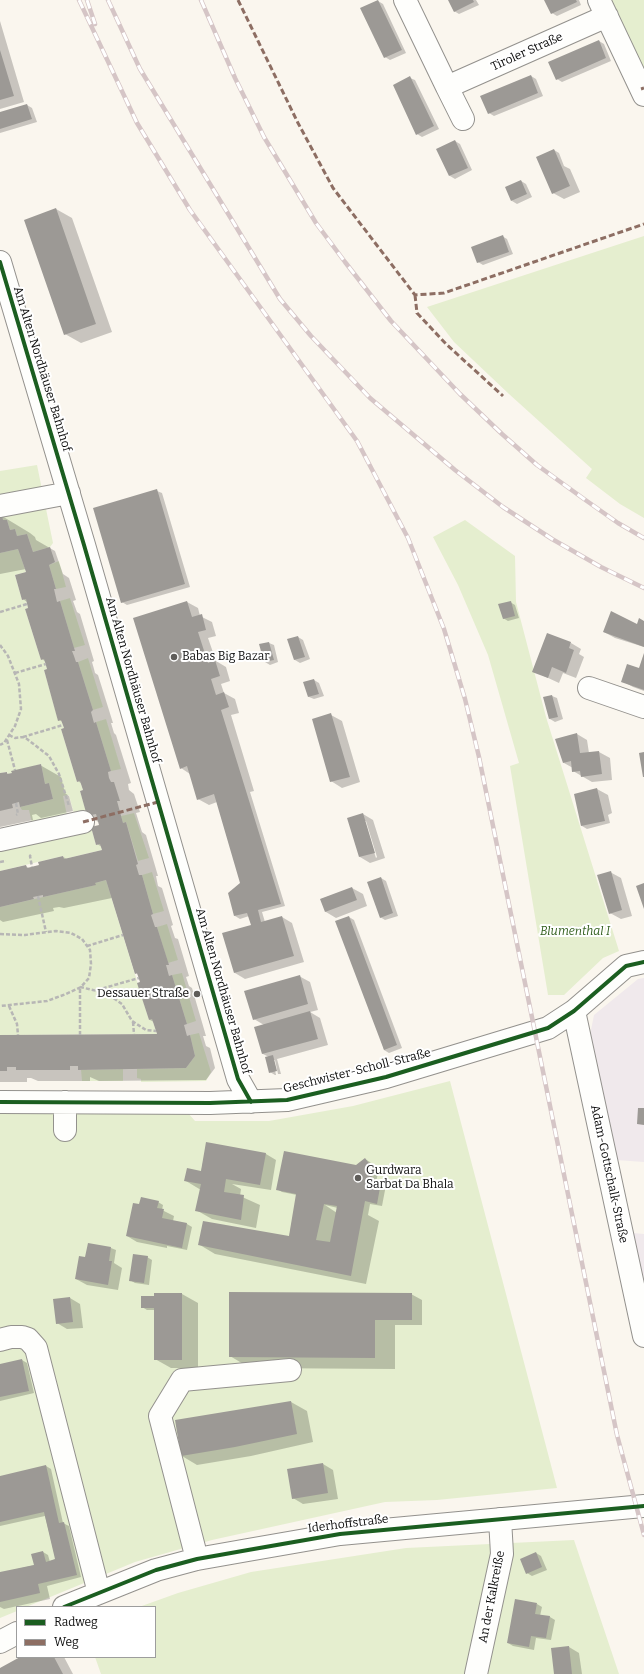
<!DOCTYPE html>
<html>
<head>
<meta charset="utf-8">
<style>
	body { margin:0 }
	#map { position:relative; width:644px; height:1674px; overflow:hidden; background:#faf6ee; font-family:Bitter,serif }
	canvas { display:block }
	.legend { position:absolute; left:16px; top:1606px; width:140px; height:52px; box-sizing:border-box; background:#fff; border:1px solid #9d9d9d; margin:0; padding:5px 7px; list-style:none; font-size:12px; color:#0b0b0b }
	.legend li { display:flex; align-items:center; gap:8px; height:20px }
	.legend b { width:20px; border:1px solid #9d9d9d }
</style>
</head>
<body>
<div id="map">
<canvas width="644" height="1674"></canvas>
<ul class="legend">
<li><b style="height:5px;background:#1b5e20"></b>Radweg</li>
<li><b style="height:5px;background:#8d6e63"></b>Weg</li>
</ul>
</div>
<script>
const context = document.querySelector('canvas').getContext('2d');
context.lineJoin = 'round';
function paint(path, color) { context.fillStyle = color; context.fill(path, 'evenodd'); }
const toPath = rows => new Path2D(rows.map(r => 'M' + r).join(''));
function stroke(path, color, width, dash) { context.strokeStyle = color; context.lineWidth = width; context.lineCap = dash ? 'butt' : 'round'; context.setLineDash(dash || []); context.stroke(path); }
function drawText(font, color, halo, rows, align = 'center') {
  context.font = font + ' Bitter,serif'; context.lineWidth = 4; context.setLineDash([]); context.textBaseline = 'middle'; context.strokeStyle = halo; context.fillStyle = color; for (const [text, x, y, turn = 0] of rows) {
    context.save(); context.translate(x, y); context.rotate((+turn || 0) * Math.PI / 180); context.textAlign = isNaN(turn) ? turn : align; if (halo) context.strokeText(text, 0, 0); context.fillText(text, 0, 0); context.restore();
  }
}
paint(toPath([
	[644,978,644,1162,616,1160,589,1040,594,1015,638,979],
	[633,1233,644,1234,644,1282]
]), '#f0e9ec');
paint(toPath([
	[610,0,644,0,644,73],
	[644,236,644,518,620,504,586,478,592,469,509,394,454,342,427,307],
	[37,465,53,543,50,547,33,552,27,534,17,536,15,529,10,530,7,520,3,520,2,516,0,516,0,471],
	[465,520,515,556,516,602,546,717,619,951,603,958,564,995,548,995,510,766,519,763,488,655,458,585,433,537],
	[18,549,26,572,15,575,22,600,26,599,28,608,25,609,41,660,44,659,47,669,44,670,58,720,61,720,64,728,61,729,77,782,80,781,83,790,80,791,86,811,74,814,69,795,63,796,68,820,33,828,29,810,22,810,20,807,53,799,49,783,45,784,41,764,8,774,7,772,0,773,0,553],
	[59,561,66,587,56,589,49,565],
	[70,598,85,645,74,648,60,601],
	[88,658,103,707,93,710,78,662],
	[106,719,121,769,111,771,96,722],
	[134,813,149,858,138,861,126,822,123,823,121,816],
	[91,827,96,845,100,844,102,850,64,859,63,856,0,871,0,847],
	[152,872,164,911,153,914,142,875],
	[106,880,149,1020,152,1019,157,1034,0,1035,0,907,95,885,95,883],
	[167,924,178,960,168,963,157,927],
	[182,973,196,1021,187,1024,172,975],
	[199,1033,211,1072,206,1081,141,1082,141,1079,137,1078,137,1069,186,1068,195,1056,190,1035],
	[123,1069,123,1081,82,1081,81,1070],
	[450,1081,557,1488,437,1500,385,1502,212,1540,135,1562,26,1607,17,1607,17,1611,0,1618,0,1113,188,1113,195,1121,269,1121,353,1106],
	[574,1540,619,1674,101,1674,95,1657,155,1657,155,1607,139,1607,178,1593,251,1572,406,1548]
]), '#e5eecf');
paint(toPath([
	[449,0,476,0,479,5,459,14,454,11],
	[546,0,579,0,581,5,557,16,552,13],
	[378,1,383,4,406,53,390,60,385,57],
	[0,21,24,102,0,109],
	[599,41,604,44,611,61,562,82,557,79],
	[531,76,536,79,543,96,494,116,489,113],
	[410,78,415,80,439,129,422,137,417,134],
	[27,105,32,108,37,122,0,133,0,113],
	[455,141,460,144,472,170,455,179,450,176],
	[554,150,559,153,564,166,570,169,580,192,564,199,553,193],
	[521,181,526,184,532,197,517,204,512,201],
	[56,209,72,218,112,332,81,343,65,334],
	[502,236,507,239,513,254,483,265,478,262],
	[157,491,162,493,190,587,127,605,122,602],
	[2,516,30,533,35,537,36,540,55,551,63,574,69,578,76,600,73,601,77,612,80,614,94,661,92,662,94,669,95,673,98,675,113,723,111,723,114,733,116,735,131,783,128,784,129,790,134,794,140,812,136,813,142,832,146,835,158,876,156,876,158,886,162,888,173,925,171,926,175,938,178,939,189,976,186,977,189,986,192,988,206,1036,203,1036,206,1046,210,1048,215,1068,206,1080,99,1081,90,1077,90,1081,38,1081,31,1078,27,1078,27,1082,0,1082,0,1036,159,1035,154,1022,150,1020,142,982,139,975,135,973,112,898,64,908,59,907,53,908,54,911,3,922,0,920,0,872,26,866,30,869,63,857,67,859,103,851,102,847,97,844,100,823,88,816,84,791,82,784,78,781,65,729,63,722,59,720,48,669,46,662,42,659,29,608,27,602,23,599,27,572,26,569,0,574,0,517],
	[187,602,198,608,200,616,212,622,216,636,208,638,216,661,226,667,230,681,221,684,224,693,235,699,239,713,231,715,254,791,250,792,285,906,262,912,265,922,282,917,292,923,304,962,245,979,235,973,252,925,249,916,240,919,235,916,241,884,217,802,209,805,198,799,190,774,181,768],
	[510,602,515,605,519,618,508,621,503,618],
	[644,622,644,647,615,638,604,632,638,625],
	[298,637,303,640,310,659,300,663,295,660,289,640],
	[269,643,274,645,278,662,270,665,265,662],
	[571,643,581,649,579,654,584,657,576,678,563,673,559,683,533,671],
	[644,656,644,691,633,687,622,681,639,670],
	[314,680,319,683,324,696,314,699,309,697],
	[552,696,557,698,563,719,555,722,550,719,544,698],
	[331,715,342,721,360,782,342,788,331,781],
	[577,734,587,740,589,753,599,752,610,758,612,780,592,782,573,771,573,768,564,763],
	[40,765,61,777,65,793,69,796,73,811,41,818,36,814,32,815,33,820,0,827,0,775,7,773,10,775],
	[597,789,608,795,612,813,608,815,610,823,587,829,582,826],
	[363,814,373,820,385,858,370,863,360,857],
	[364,821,366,821,377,857,376,858],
	[610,872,621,878,632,916,621,919,610,913],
	[381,878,386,881,398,916,385,920,380,917],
	[352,888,363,894,367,906,336,918,326,912,321,899],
	[349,917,354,920,402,1048,389,1053,384,1050],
	[299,976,310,982,318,1010,310,1012,320,1018,328,1045,277,1059,281,1074,278,1074,275,1060,273,1060,276,1075,275,1075,270,1072,269,1057,263,1054,264,1025,254,1019],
	[207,1144,266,1154,276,1160,271,1190,232,1184,241,1189,240,1196,260,1205,256,1228,212,1219,196,1210,201,1190,186,1181,201,1172],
	[365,1159,370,1162,378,1173,376,1182,386,1185,382,1206,370,1204,368,1215,379,1221,366,1284,215,1254,200,1245,289,1238,297,1195,282,1192,277,1189,356,1166],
	[325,1205,338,1208,337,1213],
	[158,1202,163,1205,162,1210,174,1216,173,1221,187,1224,192,1227,187,1250,167,1246,167,1248,137,1242,127,1236,140,1205],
	[111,1248,116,1250,114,1263,122,1268,118,1290,87,1285,76,1279,90,1259],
	[147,1257,152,1260,149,1285,135,1283,130,1280],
	[182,1294,198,1303,198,1368,171,1368,155,1359,155,1310,147,1310,142,1307],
	[411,1294,422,1300,422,1325,395,1325,395,1369,250,1368,230,1356],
	[70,1298,80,1304,83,1328,67,1329,57,1323],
	[22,1360,27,1363,34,1393,0,1401,0,1365],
	[291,1402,307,1411,313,1442,251,1456,197,1465,182,1456,176,1421],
	[323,1464,333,1470,338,1499,303,1504,293,1498],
	[46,1466,51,1469,63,1523,69,1526,81,1577,47,1586,50,1599,4,1609,0,1607,0,1573,35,1565,43,1552,48,1555,50,1562,56,1560,45,1516,0,1526,0,1477],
	[536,1553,541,1556,547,1570,532,1576,527,1573],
	[537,1604,542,1607,540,1616,550,1617,555,1620,551,1640,536,1638,534,1650,513,1646,508,1643],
	[569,1647,579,1653,582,1674,555,1674],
	[22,1657,64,1657,73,1674,0,1674,0,1669]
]), '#0003');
paint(toPath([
	[378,0,402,50,384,58,360,8],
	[448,0,473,0,474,2,454,12],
	[544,0,576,0,577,2,551,14],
	[599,40,606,58,556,80,548,62],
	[0,50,14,96,0,100],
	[531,75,538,93,488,114,480,96],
	[410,76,434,126,416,135,393,85],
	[27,104,32,119,0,129,0,112],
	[455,140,468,168,449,176,436,149],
	[554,149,570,186,552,194,536,157],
	[521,180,527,194,511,201,505,187],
	[56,208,96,324,64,335,24,220],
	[503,235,509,252,477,263,471,247],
	[157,489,185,584,121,603,93,508],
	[2,515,3,520,7,520,10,530,15,529,17,536,27,534,33,552,50,547,55,562,49,565,56,589,54,589,57,602,60,601,75,651,72,651,74,656,76,662,78,662,93,710,91,712,94,723,96,722,111,771,108,772,109,778,111,782,114,782,120,801,117,801,123,823,126,822,138,864,136,865,139,875,142,875,153,914,151,915,155,927,157,927,169,965,166,965,169,976,172,975,187,1024,184,1025,187,1036,190,1035,195,1056,186,1068,78,1070,78,1066,70,1066,70,1070,16,1070,16,1067,7,1067,7,1071,0,1071,0,1035,157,1034,152,1019,149,1020,137,983,140,982,137,973,135,974,106,880,95,883,96,885,43,897,43,895,33,897,34,899,0,907,0,871,26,865,27,868,39,865,38,862,63,856,64,859,102,850,100,844,96,845,91,827,99,825,96,814,87,816,80,791,83,790,80,781,77,782,61,729,64,728,61,720,58,721,44,670,47,669,44,659,41,660,25,609,28,608,26,599,22,600,15,575,26,572,18,549,0,553,0,516],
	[187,601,192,617,202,614,206,630,198,632,208,663,215,660,220,676,211,679,216,695,224,692,229,707,221,710,281,904,258,910,261,922,282,916,294,956,234,973,222,933,251,925,247,913,234,916,228,893,240,883,214,794,197,800,187,766,180,769,133,618],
	[511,601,515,616,503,619,498,604],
	[611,611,637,624,639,618,644,621,644,647,603,632],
	[547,633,571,642,569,648,574,650,566,673,552,667,548,678,532,672],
	[298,636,305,657,294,660,287,639],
	[269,642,274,660,264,662,259,644],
	[644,653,644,690,621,682,627,664,639,668],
	[314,679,319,694,308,697,303,682],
	[552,695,558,717,549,719,543,697],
	[331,713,350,777,330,782,312,719],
	[577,733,580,753,599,751,602,774,581,777,580,771,572,772,571,761,563,763,555,739],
	[644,752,644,777,643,777,639,753],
	[41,764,45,784,49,783,53,799,20,807,19,802,12,804,13,808,0,811,0,773,7,772,7,774,12,773,11,771],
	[597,788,605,821,581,826,574,794],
	[363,813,375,853,359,857,347,818],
	[611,871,622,910,609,914,597,875],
	[381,877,393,913,380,918,367,882],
	[644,883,644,909,636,886],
	[352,887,357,900,325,912,320,899],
	[349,916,397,1045,384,1050,335,921],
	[300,975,308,1004,253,1020,244,991],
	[310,1011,318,1039,262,1054,254,1027],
	[273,1055,277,1071,269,1073,265,1057],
	[638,1108,644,1108,644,1125,637,1124],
	[206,1142,266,1153,260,1185,226,1179,224,1192,244,1195,241,1220,195,1211,201,1184,184,1181,187,1168,201,1171],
	[284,1151,356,1165,365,1158,373,1169,371,1180,381,1182,377,1204,365,1201,351,1276,198,1245,203,1221,289,1236,296,1194,276,1190],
	[324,1204,337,1206,330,1242,316,1240],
	[141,1197,159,1201,157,1208,164,1209,162,1218,187,1223,182,1248,126,1236,133,1203,139,1204],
	[88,1243,111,1247,109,1261,112,1261,108,1285,75,1279,79,1256,85,1257],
	[133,1254,148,1256,144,1283,129,1281],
	[229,1292,412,1293,412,1320,375,1320,375,1358,229,1357],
	[154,1293,182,1293,182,1360,154,1360,154,1308,141,1308,141,1296,154,1296],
	[70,1297,73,1322,56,1324,53,1299],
	[22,1359,29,1391,0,1397,0,1364],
	[291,1401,297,1434,235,1447,181,1456,175,1420],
	[323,1463,328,1493,292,1499,287,1469],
	[46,1465,59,1523,64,1522,77,1575,38,1584,40,1593,0,1602,0,1572,34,1565,31,1554,43,1551,46,1562,55,1559,44,1512,0,1522,0,1476],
	[536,1552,542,1567,526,1574,520,1559],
	[515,1599,537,1603,535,1614,550,1616,546,1638,531,1636,529,1647,507,1643],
	[569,1646,572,1674,554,1674,551,1648],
	[20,1657,54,1657,63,1674,0,1674,0,1668]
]), '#9c9995');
const minor = toPath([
	[405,0,447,87,607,16],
	[599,0,644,95],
	[447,87,463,119],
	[0,262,84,545,238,1079,251,1102],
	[0,506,69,493],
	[589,688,644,707],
	[0,840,83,822],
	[574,1011,644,1336],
	[0,1102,210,1103,287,1100,386,1077,548,1028,574,1011,626,966,644,962],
	[65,1102,65,1130],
	[0,1340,11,1337,22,1337,28,1339,36,1348,99,1593],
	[197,1559,160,1416,182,1380,290,1370],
	[64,1607,156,1570,197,1559,248,1550,340,1534,644,1506],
	[0,1642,17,1633],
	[476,1674,502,1554,500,1519]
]);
stroke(minor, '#93918d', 24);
stroke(toPath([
	[0,612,27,604],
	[0,645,8,656,19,684,21,709,15,726,4,743,0,745],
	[15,673,46,664],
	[9,735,15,738,23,737,27,739,49,756,59,774,69,806],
	[23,737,63,725],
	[7,740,15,770],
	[16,803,18,814,16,815],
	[31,855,30,856,32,867],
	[0,862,6,861],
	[38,896,46,932],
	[0,934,25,935,56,931,71,933,82,939,90,950,91,964,89,978,81,987,66,994,47,1001,0,1006],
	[87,946,123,935],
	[97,990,139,978],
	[9,1006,17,1024,18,1035],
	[133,1022,134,1034],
	[80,1035,80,987,106,993,122,1004,132,1021,146,1030,156,1031]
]), '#b7b6b5', 2.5, [4, 2]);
stroke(minor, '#fefefc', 22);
const rail = toPath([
	[79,0,137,123,190,210,357,441,408,538,444,629,465,699,479,757,617,1435,644,1535],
	[87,0,95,24],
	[108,0,140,69,280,299,311,336,370,398,455,470,503,507,552,539,601,567,644,588],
	[201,0,235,78,264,137,316,223,345,262,391,321,460,394,502,434,537,465,584,499,618,523,644,538]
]);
stroke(rail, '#d5c5c6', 4.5);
stroke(rail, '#fff', 3, [9]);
stroke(toPath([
	[238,0,298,123,333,188,415,295,444,293,644,224],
	[641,89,644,88],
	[415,295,417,313,446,344,503,396],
	[83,822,158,802]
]), '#8d6e63', 3, [6, 3]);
stroke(toPath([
	[0,262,84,545,238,1079,251,1102],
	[0,1102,210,1103,287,1100,386,1077,548,1028,574,1011,626,966,644,962],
	[64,1607,156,1570,197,1559,248,1550,340,1534,644,1506]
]), '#1b5e20', 4);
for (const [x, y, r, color] of [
	[174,657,4,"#5f5d5a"],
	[197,994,4,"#5f5d5a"],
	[358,1178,4,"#5f5d5a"]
]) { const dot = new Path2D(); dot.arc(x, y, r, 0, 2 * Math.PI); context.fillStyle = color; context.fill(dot); stroke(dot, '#fff', 1.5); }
drawText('12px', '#0b0b0b', '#fff', [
	["Tiroler Straße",527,52,-24],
	["Am Alten Nordhäuser Bahnhof",42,369,73],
	["Am Alten Nordhäuser Bahnhof",133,680,74],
	["Am Alten Nordhäuser Bahnhof",223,991,74],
	["Geschwister-Scholl-Straße",357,1071,-14],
	["Adam-Gottschalk-Straße",609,1174,78],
	["Iderhoffstraße",348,1524,-7],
	["An der Kalkreiße",492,1597,-79]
]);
drawText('12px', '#0b0b0b', '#fff', [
	["Babas Big Bazar",182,657],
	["Dessauer Straße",189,994,"right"],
	["Gurdwara",366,1171],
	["Sarbat Da Bhala",366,1185]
], 'left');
drawText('italic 12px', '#33601f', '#fff', [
	["Blumenthal I",575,932]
]);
</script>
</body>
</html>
